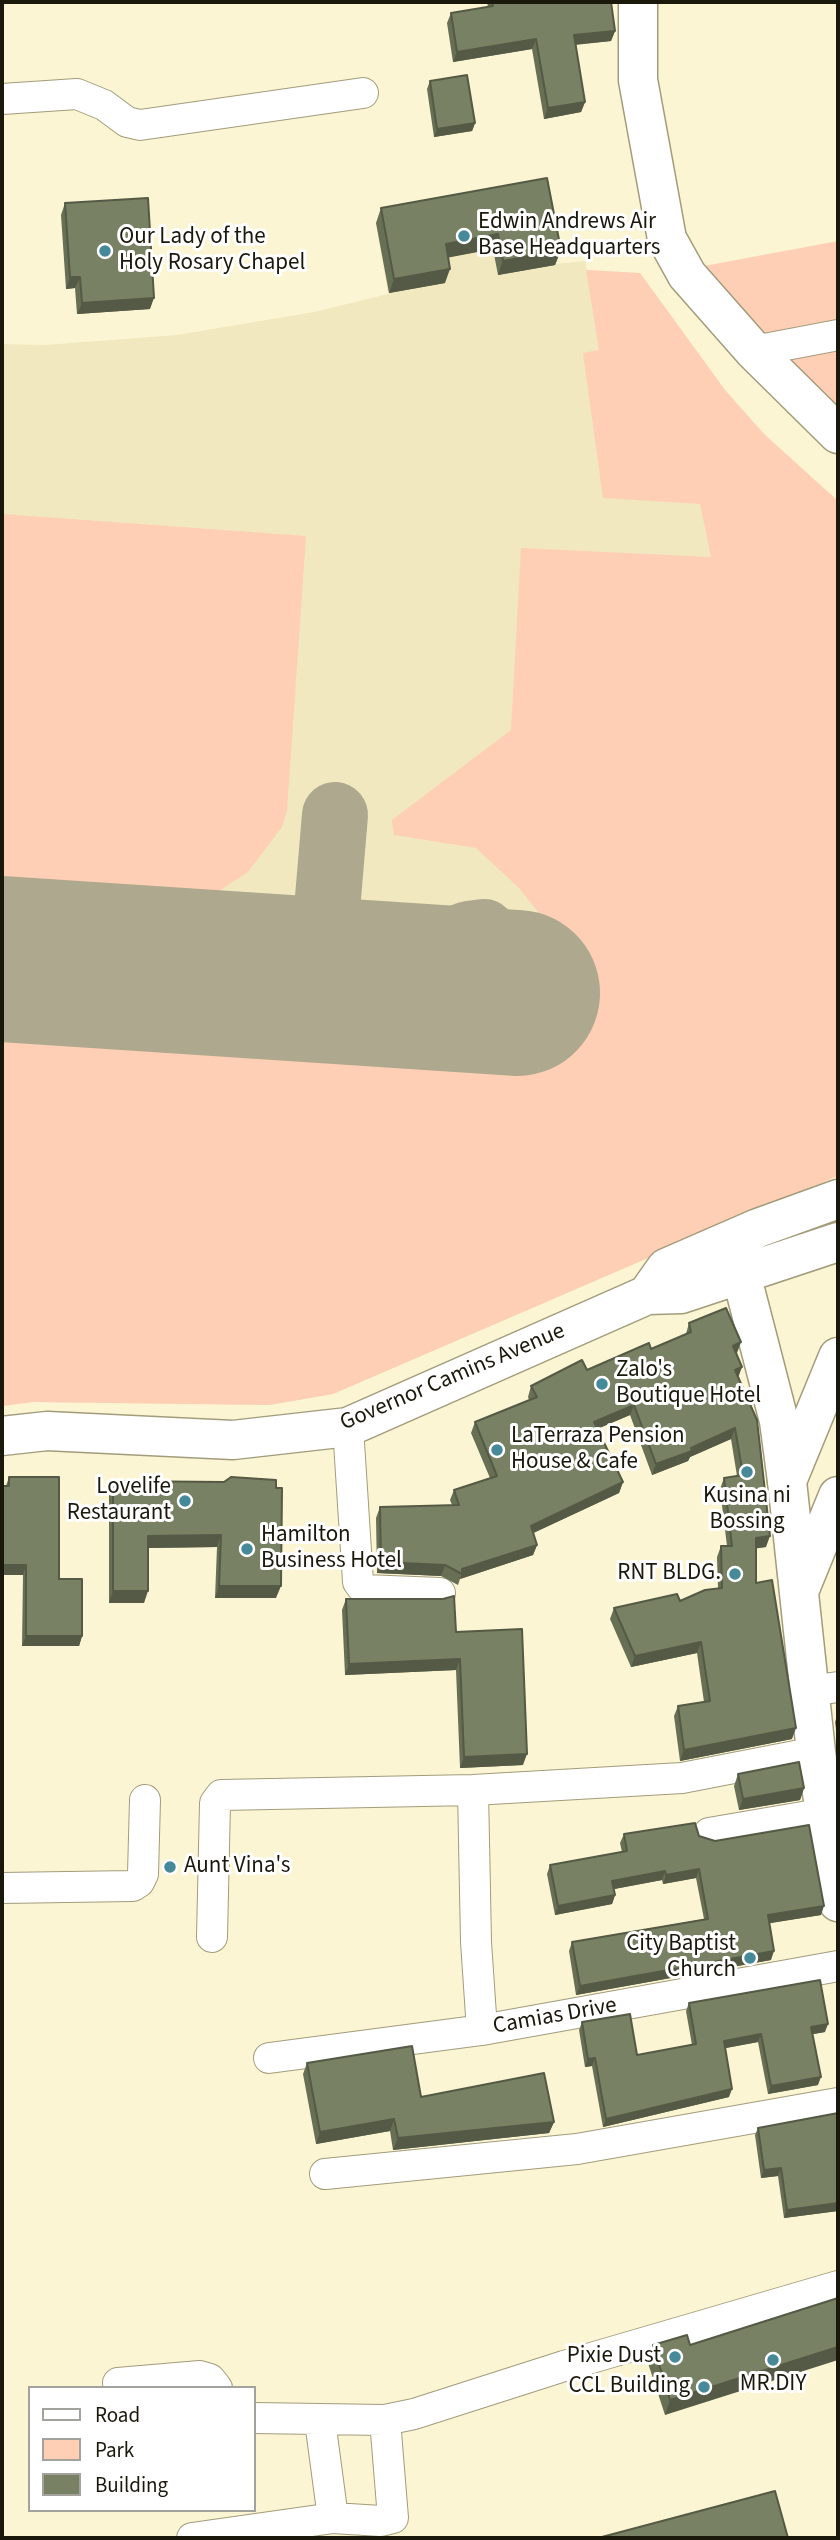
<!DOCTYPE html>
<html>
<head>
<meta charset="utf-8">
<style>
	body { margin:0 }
	#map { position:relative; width:840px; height:2540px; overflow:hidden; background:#fcf5d3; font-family:"Source Sans 3",sans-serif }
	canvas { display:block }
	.frame { position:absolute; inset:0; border:4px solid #1a170b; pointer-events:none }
	.legend { position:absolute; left:28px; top:2386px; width:228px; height:126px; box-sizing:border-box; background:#fff; border:2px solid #a3a29d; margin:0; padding:9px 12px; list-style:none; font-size:21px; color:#1a170b }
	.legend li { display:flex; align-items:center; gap:14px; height:35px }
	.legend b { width:35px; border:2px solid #a3a29d }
</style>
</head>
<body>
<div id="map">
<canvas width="840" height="2540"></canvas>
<div class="frame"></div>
<ul class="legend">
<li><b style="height:9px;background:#fff"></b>Road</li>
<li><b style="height:19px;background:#fecfb5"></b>Park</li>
<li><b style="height:19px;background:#788163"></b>Building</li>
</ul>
</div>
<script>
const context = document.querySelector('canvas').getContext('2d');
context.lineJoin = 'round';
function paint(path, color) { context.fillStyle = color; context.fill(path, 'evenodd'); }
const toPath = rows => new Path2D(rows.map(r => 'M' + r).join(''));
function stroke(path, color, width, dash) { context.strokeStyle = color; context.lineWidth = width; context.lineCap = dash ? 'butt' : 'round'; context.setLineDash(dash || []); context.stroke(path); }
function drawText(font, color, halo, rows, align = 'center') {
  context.font = font + ' "Source Sans 3",sans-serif'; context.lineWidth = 6; context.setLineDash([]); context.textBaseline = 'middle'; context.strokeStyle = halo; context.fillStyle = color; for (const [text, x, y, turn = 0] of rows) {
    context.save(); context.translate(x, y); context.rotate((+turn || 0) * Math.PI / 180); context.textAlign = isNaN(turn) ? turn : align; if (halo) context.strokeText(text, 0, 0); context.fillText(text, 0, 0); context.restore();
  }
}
paint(toPath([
	[542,192,556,264,585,261,587,270,640,273,725,390,764,434,838,501,838,1176,333,1394,269,1405,33,1402,2,1406,2,344,45,345,177,335,314,312,388,294,376,223]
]), '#f1e8bf');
paint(toPath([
	[838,241,838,328,766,342,704,266],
	[586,270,640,273,725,390,764,434,838,501,838,1176,333,1394,269,1405,33,1402,2,1406,2,1032,523,1065,538,912,519,888,476,848,394,835,392,820,511,730,521,548,711,557,700,504,603,498,583,353,599,350],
	[838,343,838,416,774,354],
	[2,514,306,536,287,811,282,827,248,872,219,891,2,877]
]), '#fecfb5');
stroke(toPath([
	[321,980,335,815],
	[340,982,469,934,484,932,492,940,495,953,491,992,484,1007,463,1027,437,1031,373,984]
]), '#aea88e', 66);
stroke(toPath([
	[2,959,517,993]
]), '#aea88e', 166);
const minor = toPath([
	[2,99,77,94,104,105,127,122,140,125,363,93],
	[754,351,838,335],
	[348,1427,358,1582,364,1590,440,1593],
	[809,1691,838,1687],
	[473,1790,476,1942,482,2030],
	[709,1833,826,1813],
	[2,1888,133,1886,139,1882,143,1874,145,1800],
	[212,1937,215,1803,221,1795,473,1790,682,1778,816,1752],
	[269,2058,482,2030,838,1966],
	[325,2174,577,2149,838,2103],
	[118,2383,200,2376,210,2379,217,2388],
	[254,2418,385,2420],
	[320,2421,333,2518],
	[192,2538,333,2518,381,2521,393,2518,385,2420,414,2414,564,2366,838,2286]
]);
const secondary = toPath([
	[638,2,638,80,667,239,687,275,754,351,838,434],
	[838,1357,787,1481,816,1752,838,1902],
	[800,1589,838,1496]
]);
const primary = toPath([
	[741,1274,779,1421,787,1481],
	[647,1295,666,1268,758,1228,838,1199],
	[2,1436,47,1431,233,1440,348,1427,647,1295,681,1294,838,1242]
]);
stroke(minor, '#a29c7c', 32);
stroke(secondary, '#a29c7c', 41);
stroke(primary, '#a29c7c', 41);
stroke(minor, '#fff', 30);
stroke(secondary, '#fff', 38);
stroke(primary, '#fff', 38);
paint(toPath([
	[487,2,611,2,615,31,611,41,575,45,585,102,581,112,544,119,532,49,453,62,447,23,451,13,488,7],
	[430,81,475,123,472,131,434,137,427,89],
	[65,203,150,309,77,314,75,288,66,289,61,215],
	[381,208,561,250,555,265,498,275,493,249,448,257,445,283,389,293,376,223],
	[689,1323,737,1353,736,1353,738,1378,766,1547,756,1548,756,1583,792,1739,680,1761,674,1716,678,1706,704,1702,697,1653,631,1667,610,1619,614,1608,680,1601,718,1588,717,1557,721,1546,727,1546,720,1489,724,1478,737,1476,731,1439,690,1457,688,1461,652,1475,630,1415,597,1429,623,1482,619,1493,533,1533,537,1545,533,1555,460,1579,458,1585,441,1576,377,1573,376,1518,380,1507,452,1505,450,1500,454,1490,490,1478,471,1433,475,1422,529,1400,528,1397,531,1386,587,1370,651,1349,686,1334],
	[9,1477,59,1579,82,1636,79,1646,22,1646,23,1575,2,1575,6,1486],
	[113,1481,224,1482,276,1598,215,1598,217,1547,148,1548,144,1603,109,1603,109,1493],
	[346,1599,456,1632,523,1765,460,1768,456,1670,345,1675,342,1610],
	[838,1713,838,1745,835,1722],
	[738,1774,804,1788,800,1800,739,1810,734,1786],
	[624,1834,699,1836,821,1915,769,1923,771,1960,576,1995,569,1951,572,1942,704,1919,696,1878,663,1884,662,1880,614,1889,615,1895,612,1904,555,1915,547,1874,550,1865,622,1852,620,1843],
	[689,2003,825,2032,813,2034,818,2085,768,2094,758,2042,725,2048,729,2097,603,2127,592,2066,585,2067,579,2030,582,2022,637,2055,692,2045,686,2011],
	[307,2063,421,2097,554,2122,549,2133,393,2150,390,2131,316,2144,303,2074],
	[838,2113,838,2211,784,2218,778,2176,761,2178,755,2135,758,2128],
	[838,2298,665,2415,647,2360,653,2345,690,2345]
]), '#676f55');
paint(toPath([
	[615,31,611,41,570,45,574,35],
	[536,39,532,49,453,62,457,52],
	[585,102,581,112,544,119,548,108],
	[475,123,472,131,434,137,437,129],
	[498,234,493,249,441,259,446,244],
	[561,250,555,265,498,275,503,261],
	[450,269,445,283,389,293,394,279],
	[70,277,80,277,75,288,66,289],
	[154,298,150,309,77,314,82,303],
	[741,1342,737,1353,729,1357,733,1346],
	[742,1367,738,1378,735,1370],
	[634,1405,630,1415,590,1432,594,1422],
	[735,1428,731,1439,690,1457,688,1461,652,1475,656,1464],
	[623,1482,619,1493,527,1536,531,1526],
	[221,1535,217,1547,144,1548,148,1536],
	[770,1536,766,1547,752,1549,756,1538],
	[537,1545,533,1555,460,1579,462,1574,462,1569],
	[381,1562,445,1565,441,1576,377,1573],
	[2,1565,26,1565,23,1575,2,1575],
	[219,1586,281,1586,276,1598,215,1598],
	[113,1591,148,1591,144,1603,109,1603],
	[26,1636,82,1636,79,1646,22,1646],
	[701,1642,697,1653,631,1667,635,1656],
	[460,1659,456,1670,345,1675,349,1664],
	[796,1728,792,1739,680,1761,684,1750],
	[527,1754,523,1765,460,1768,464,1757],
	[804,1788,800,1800,739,1810,743,1799],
	[699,1869,696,1878,663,1884,666,1875],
	[665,1871,662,1880,609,1890,612,1881],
	[615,1895,612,1904,555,1915,558,1906],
	[824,1906,821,1915,765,1924,768,1915],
	[774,1951,771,1960,576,1995,580,1986],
	[828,2024,825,2032,808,2035,811,2027],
	[761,2034,758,2042,721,2049,724,2041],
	[595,2058,592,2066,585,2067,588,2059],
	[821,2077,818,2085,768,2094,771,2086],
	[732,2089,729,2097,603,2127,606,2119],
	[394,2119,390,2131,316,2144,320,2132],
	[554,2122,549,2133,393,2150,398,2138],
	[781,2168,778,2176,761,2178,764,2170],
	[838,2203,838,2211,784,2218,787,2210],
	[838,2347,838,2360,665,2415,670,2400]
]), '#545a45');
const building = toPath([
	[492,2,611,2,615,31,574,35,585,102,548,108,536,39,457,52,451,13,493,6,492,2],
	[467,75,475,123,437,129,430,81,467,75],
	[547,178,561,250,503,261,498,234,446,244,450,269,394,279,381,208,547,178],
	[148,198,154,298,82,303,80,277,70,277,65,203,148,198],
	[726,1308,741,1342,733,1346,742,1367,735,1370,757,1420,770,1536,756,1538,756,1583,772,1580,796,1728,684,1750,678,1706,710,1701,701,1642,635,1656,614,1608,677,1594,680,1601,705,1590,722,1588,721,1546,732,1546,724,1478,743,1475,735,1428,691,1448,692,1451,656,1464,634,1405,594,1422,623,1482,531,1526,537,1545,462,1569,462,1574,445,1565,381,1562,380,1507,459,1505,454,1490,497,1476,475,1422,537,1397,531,1386,582,1360,587,1370,649,1343,651,1349,691,1332,689,1323,726,1308],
	[9,1477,59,1477,59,1579,82,1579,82,1636,26,1636,26,1565,2,1565,2,1486,9,1486,9,1477],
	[231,1477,276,1480,276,1488,282,1488,281,1586,219,1586,221,1535,148,1536,148,1591,113,1591,113,1481,224,1482,231,1477],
	[454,1596,456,1632,522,1629,527,1754,464,1757,460,1659,349,1664,346,1599,443,1599,454,1596],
	[799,1762,804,1788,743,1799,738,1774,799,1762],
	[695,1823,699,1836,715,1841,809,1825,824,1906,768,1915,774,1951,580,1986,572,1942,708,1919,699,1869,666,1875,665,1871,612,1881,615,1895,558,1906,550,1865,627,1851,624,1834,695,1823],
	[820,1980,828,2024,811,2027,821,2077,771,2086,761,2034,724,2041,732,2089,606,2119,595,2058,588,2059,582,2022,630,2014,637,2055,696,2044,689,2003,820,1980],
	[412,2046,421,2097,544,2073,554,2122,398,2138,394,2119,320,2132,307,2063,412,2046],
	[838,2113,838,2203,787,2210,781,2168,764,2170,758,2128,838,2113],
	[838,2298,838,2347,670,2400,653,2345,687,2335,690,2345,838,2298],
	[775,2491,788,2538,598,2538,775,2491]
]);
paint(building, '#788163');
stroke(building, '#545a45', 2);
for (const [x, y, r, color] of [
	[464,236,7,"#468999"],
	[105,251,7,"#468999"],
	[602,1384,7,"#468999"],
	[497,1450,7,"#468999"],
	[747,1472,7,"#468999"],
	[185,1501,7,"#468999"],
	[247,1549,7,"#468999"],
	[735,1574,7,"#468999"],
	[170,1867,7,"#468999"],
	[750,1958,7,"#468999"],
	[675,2357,7,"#468999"],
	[773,2360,7,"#468999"],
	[704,2387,7,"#468999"]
]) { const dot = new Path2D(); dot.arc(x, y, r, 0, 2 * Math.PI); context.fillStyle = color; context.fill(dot); stroke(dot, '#fff', 2.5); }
drawText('23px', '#1a170b', '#fff', [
	["Edwin Andrews Air",478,223],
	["Base Headquarters",478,249],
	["Our Lady of the",119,238],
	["Holy Rosary Chapel",119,264],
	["Zalo's",616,1371],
	["Boutique Hotel",616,1397],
	["LaTerraza Pension",511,1437],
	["House & Cafe",511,1463],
	["Lovelife",171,1488,"right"],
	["Restaurant",171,1514,"right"],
	["Kusina ni",747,1497,"center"],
	["Bossing",747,1523,"center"],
	["Hamilton",261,1536],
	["Business Hotel",261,1562],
	["RNT BLDG.",721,1574,"right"],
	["Aunt Vina's",184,1867],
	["City Baptist",736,1945,"right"],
	["Church",736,1971,"right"],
	["Pixie Dust",661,2357,"right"],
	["MR.DIY",773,2385,"center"],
	["CCL Building",690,2387,"right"]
], 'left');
drawText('23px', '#1a170b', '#fff', [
	["Governor Camins Avenue",453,1378,-23],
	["Camias Drive",555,2017,-10]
]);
</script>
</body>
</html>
